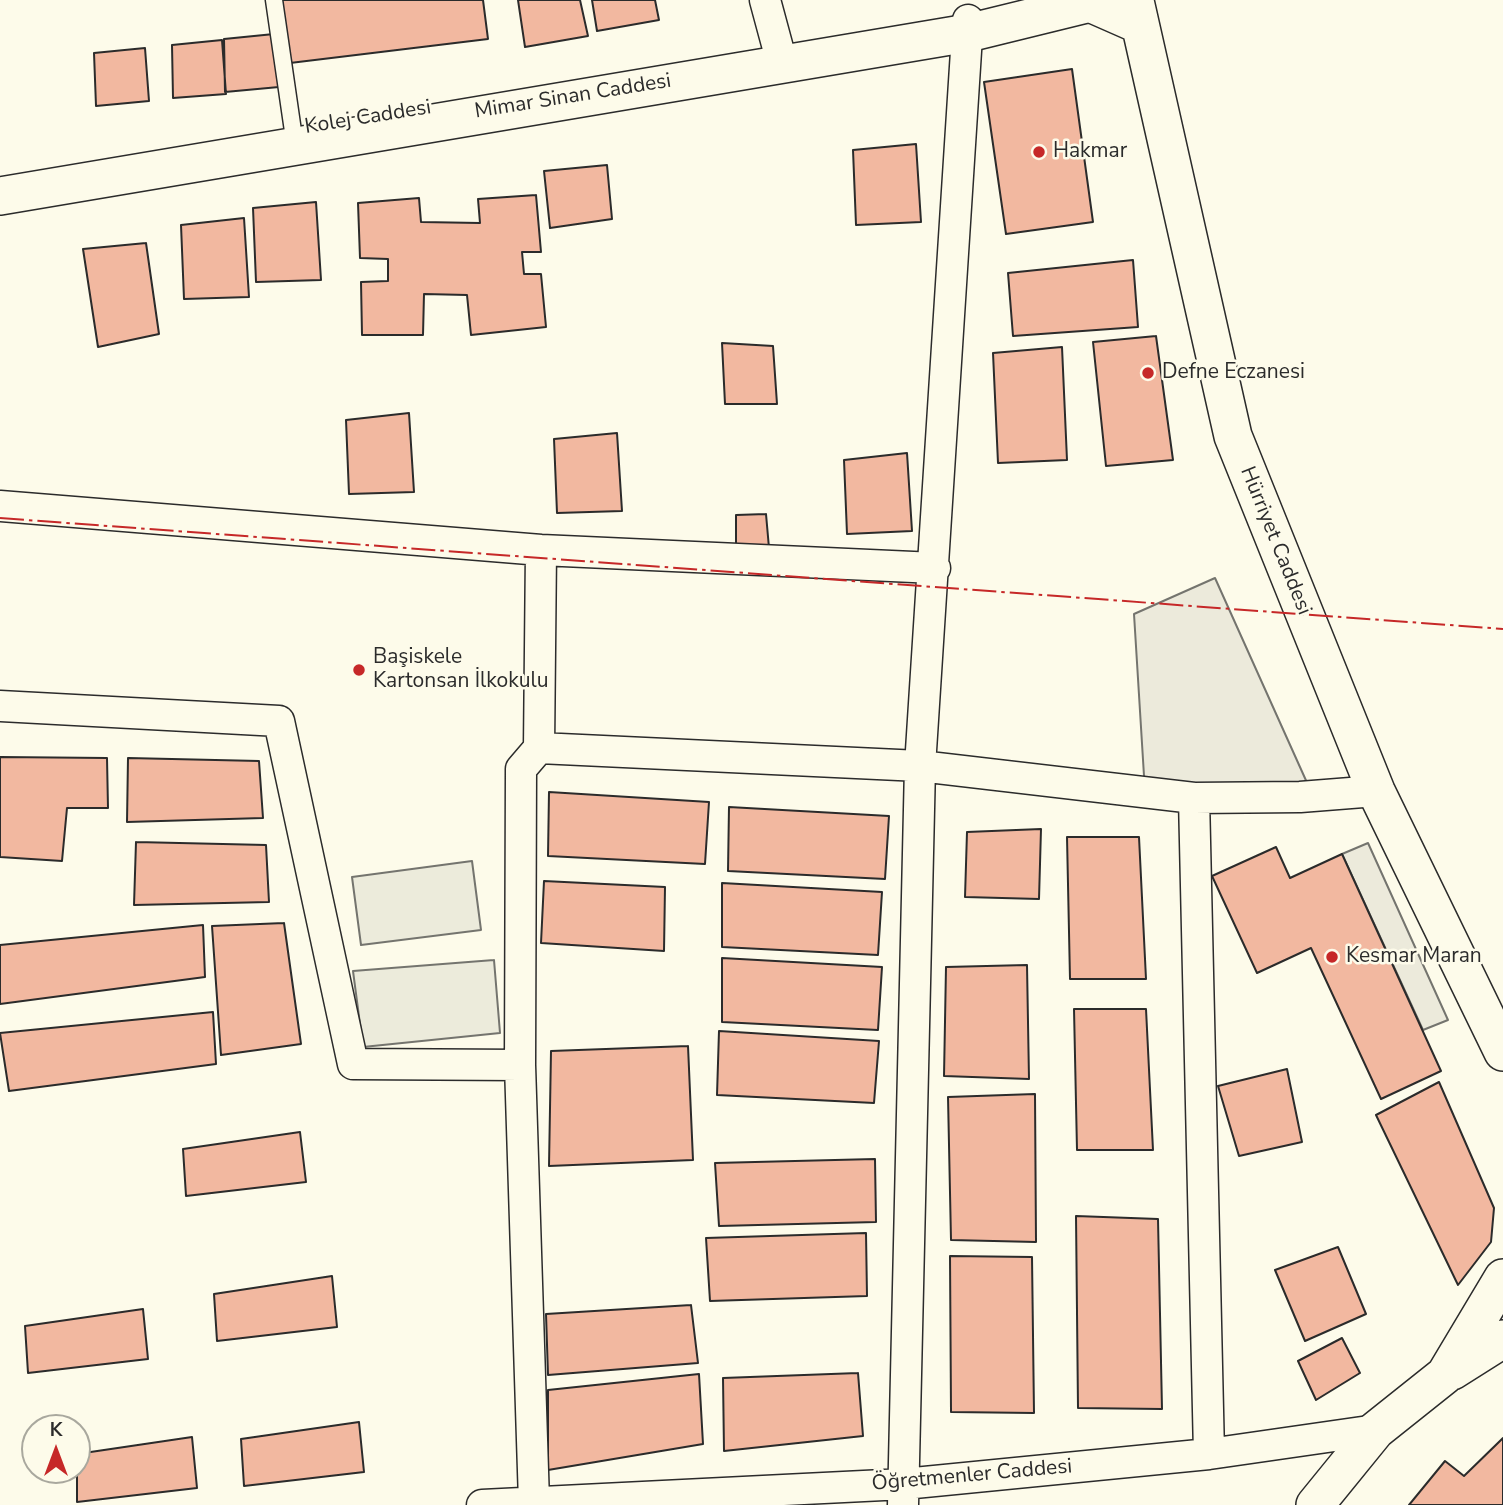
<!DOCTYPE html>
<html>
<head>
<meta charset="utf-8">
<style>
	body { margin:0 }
	#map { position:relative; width:1503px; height:1505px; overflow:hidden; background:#fdfbea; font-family:"Nunito Sans",sans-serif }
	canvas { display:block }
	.north { position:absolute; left:21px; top:1414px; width:70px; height:70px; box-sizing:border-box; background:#fdfbea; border:2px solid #a9a89e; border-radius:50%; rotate:0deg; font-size:19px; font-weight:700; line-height:28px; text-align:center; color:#2b2b2b }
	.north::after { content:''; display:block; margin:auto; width:24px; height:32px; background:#c62828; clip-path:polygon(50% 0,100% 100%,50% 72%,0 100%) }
</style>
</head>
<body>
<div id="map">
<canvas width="1503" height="1505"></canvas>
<div class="north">K</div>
</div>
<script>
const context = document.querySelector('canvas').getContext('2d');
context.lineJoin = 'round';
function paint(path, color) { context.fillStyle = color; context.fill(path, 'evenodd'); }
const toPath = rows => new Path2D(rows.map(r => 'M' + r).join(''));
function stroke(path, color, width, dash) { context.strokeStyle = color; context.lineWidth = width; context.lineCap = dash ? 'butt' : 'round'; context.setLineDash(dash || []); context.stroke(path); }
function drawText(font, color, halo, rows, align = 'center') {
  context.font = font + ' "Nunito Sans",sans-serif'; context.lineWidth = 5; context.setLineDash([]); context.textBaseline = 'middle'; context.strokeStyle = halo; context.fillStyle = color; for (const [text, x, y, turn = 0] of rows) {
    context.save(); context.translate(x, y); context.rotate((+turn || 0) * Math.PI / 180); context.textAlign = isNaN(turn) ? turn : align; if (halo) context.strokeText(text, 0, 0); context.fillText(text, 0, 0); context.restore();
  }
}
const green = toPath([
	[472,861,481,930,361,945,352,877,472,861],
	[494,960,500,1033,363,1047,353,971,494,960]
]);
paint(green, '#ecebdb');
stroke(green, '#74746e', 2);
const parking = toPath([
	[1215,578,1313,796,1145,792,1134,614,1215,578],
	[1368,843,1448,1020,1423,1030,1342,854,1368,843]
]);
paint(parking, '#eceadb');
stroke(parking, '#74746e', 2);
const building = toPath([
	[281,0,483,0,488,39,290,63,281,0],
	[518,0,580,0,588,36,525,47,518,0],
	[592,0,655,0,659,20,597,31,592,0],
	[274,34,279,87,225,92,224,39,274,34],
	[222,40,226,94,173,98,172,45,222,40],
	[145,48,149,101,96,106,94,53,145,48],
	[1072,69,1093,222,1006,234,984,82,1072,69],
	[916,144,921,222,856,225,853,150,916,144],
	[607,165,612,219,550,228,544,171,607,165],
	[536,195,541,252,522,252,524,274,541,274,546,327,471,335,467,295,424,294,423,335,362,335,361,282,388,281,388,259,360,258,358,203,419,198,421,222,480,223,478,199,536,195],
	[316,202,321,280,256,282,253,208,316,202],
	[244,218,249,297,184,299,181,225,244,218],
	[146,243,159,334,98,347,83,249,146,243],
	[1133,260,1138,327,1013,336,1008,273,1133,260],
	[1156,336,1173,460,1106,466,1093,342,1156,336],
	[722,343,773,346,777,404,725,404,722,343],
	[1062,347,1067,460,998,463,993,353,1062,347],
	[409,413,414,492,349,494,346,420,409,413],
	[617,433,622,511,557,513,554,439,617,433],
	[907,453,912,531,847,534,844,460,907,453],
	[766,514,769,548,736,549,736,515,766,514],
	[0,757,107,758,108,808,67,808,62,861,0,857,0,757],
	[128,758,259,761,263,818,127,822,128,758],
	[549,792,709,802,705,864,548,856,549,792],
	[729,807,889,816,885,879,728,871,729,807],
	[1041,829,1039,899,965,897,967,832,1041,829],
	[1067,837,1139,837,1146,979,1070,979,1067,837],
	[136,842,266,845,269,902,134,905,136,842],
	[1276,847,1290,878,1342,854,1441,1071,1381,1099,1311,948,1257,973,1212,876,1276,847],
	[544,881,665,887,664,951,541,943,544,881],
	[722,883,882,892,878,955,722,947,722,883],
	[284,923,301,1044,221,1055,212,926,284,923],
	[203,925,205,977,0,1004,0,945,203,925],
	[722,958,882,967,878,1030,722,1022,722,958],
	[1027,965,1029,1079,944,1076,946,967,1027,965],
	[1074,1009,1146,1009,1153,1150,1077,1150,1074,1009],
	[213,1012,216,1064,9,1091,0,1033,213,1012],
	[719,1031,879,1041,874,1103,717,1095,719,1031],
	[688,1046,693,1160,549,1166,551,1051,688,1046],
	[1287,1069,1302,1142,1239,1156,1218,1086,1287,1069],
	[1439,1082,1494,1208,1491,1242,1458,1285,1376,1115,1439,1082],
	[1035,1094,1036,1242,951,1240,948,1097,1035,1094],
	[300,1132,306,1182,186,1196,183,1149,300,1132],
	[875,1159,876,1222,719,1226,715,1163,875,1159],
	[1076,1216,1158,1219,1162,1409,1078,1408,1076,1216],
	[866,1233,867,1296,710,1301,706,1238,866,1233],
	[1338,1247,1366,1314,1305,1341,1275,1270,1338,1247],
	[950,1256,1032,1257,1034,1413,951,1412,950,1256],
	[332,1276,337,1327,217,1341,214,1294,332,1276],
	[691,1305,698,1363,548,1375,546,1314,691,1305],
	[143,1309,148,1359,28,1373,25,1326,143,1309],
	[1342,1338,1360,1373,1316,1400,1298,1361,1342,1338],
	[858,1373,863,1436,724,1451,723,1378,858,1373],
	[699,1374,703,1444,548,1470,548,1390,699,1374],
	[359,1422,364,1472,244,1486,241,1439,359,1422],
	[192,1437,197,1488,77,1502,77,1454,192,1437],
	[1503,1438,1503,1505,1409,1505,1445,1461,1464,1476,1503,1438]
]);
paint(building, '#f2b8a0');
stroke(building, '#2b2b2b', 2);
const service = toPath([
	[274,0,295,145]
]);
const minor = toPath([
	[765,0,782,63],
	[0,506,541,550,935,568],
	[0,706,279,721,353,1064,520,1065],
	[539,748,541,550],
	[1194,798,1300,797,1376,791],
	[534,1502,520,1065,521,769,539,748,920,766,1194,798,1209,1454],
	[482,1505,904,1484,1209,1454,1376,1430],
	[903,1505,920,766,968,20]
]);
const tertiary = toPath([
	[1135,1,1233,436,1376,791,1503,1052],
	[0,196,968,33,1090,3,1140,25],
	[1452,1371,1503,1339],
	[1315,1505,1376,1430,1445,1375,1503,1278]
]);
stroke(service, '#2b2b2b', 19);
stroke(minor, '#2b2b2b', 33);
stroke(tertiary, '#2b2b2b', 40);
stroke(service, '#fdfbea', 16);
stroke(minor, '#fdfbea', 30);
stroke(tertiary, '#fdfbea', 37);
stroke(toPath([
	[0,518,1503,629]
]), '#c62828', 2, [24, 5, 3.5, 5]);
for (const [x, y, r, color] of [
	[1039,152,7,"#c62828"],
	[1148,373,7,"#c62828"],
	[359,670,7,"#c62828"],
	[1332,957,7,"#c62828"]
]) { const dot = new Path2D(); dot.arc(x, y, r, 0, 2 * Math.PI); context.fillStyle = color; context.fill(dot); stroke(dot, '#fdfbea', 2.5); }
drawText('21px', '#2b2b2b', '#fdfbea', [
	["Mimar Sinan Caddesi",573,97,-9],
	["Kolej Caddesi",368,118,-9],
	["Hürriyet Caddesi",1275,541,68],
	["Öğretmenler Caddesi",972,1476,-5]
]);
drawText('21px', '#2b2b2b', '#fdfbea', [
	["Hakmar",1053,152],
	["Defne Eczanesi",1162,373],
	["Başiskele",373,658],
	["Kartonsan İlkokulu",373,682],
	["Kesmar Maran",1346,957]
], 'left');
</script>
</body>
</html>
